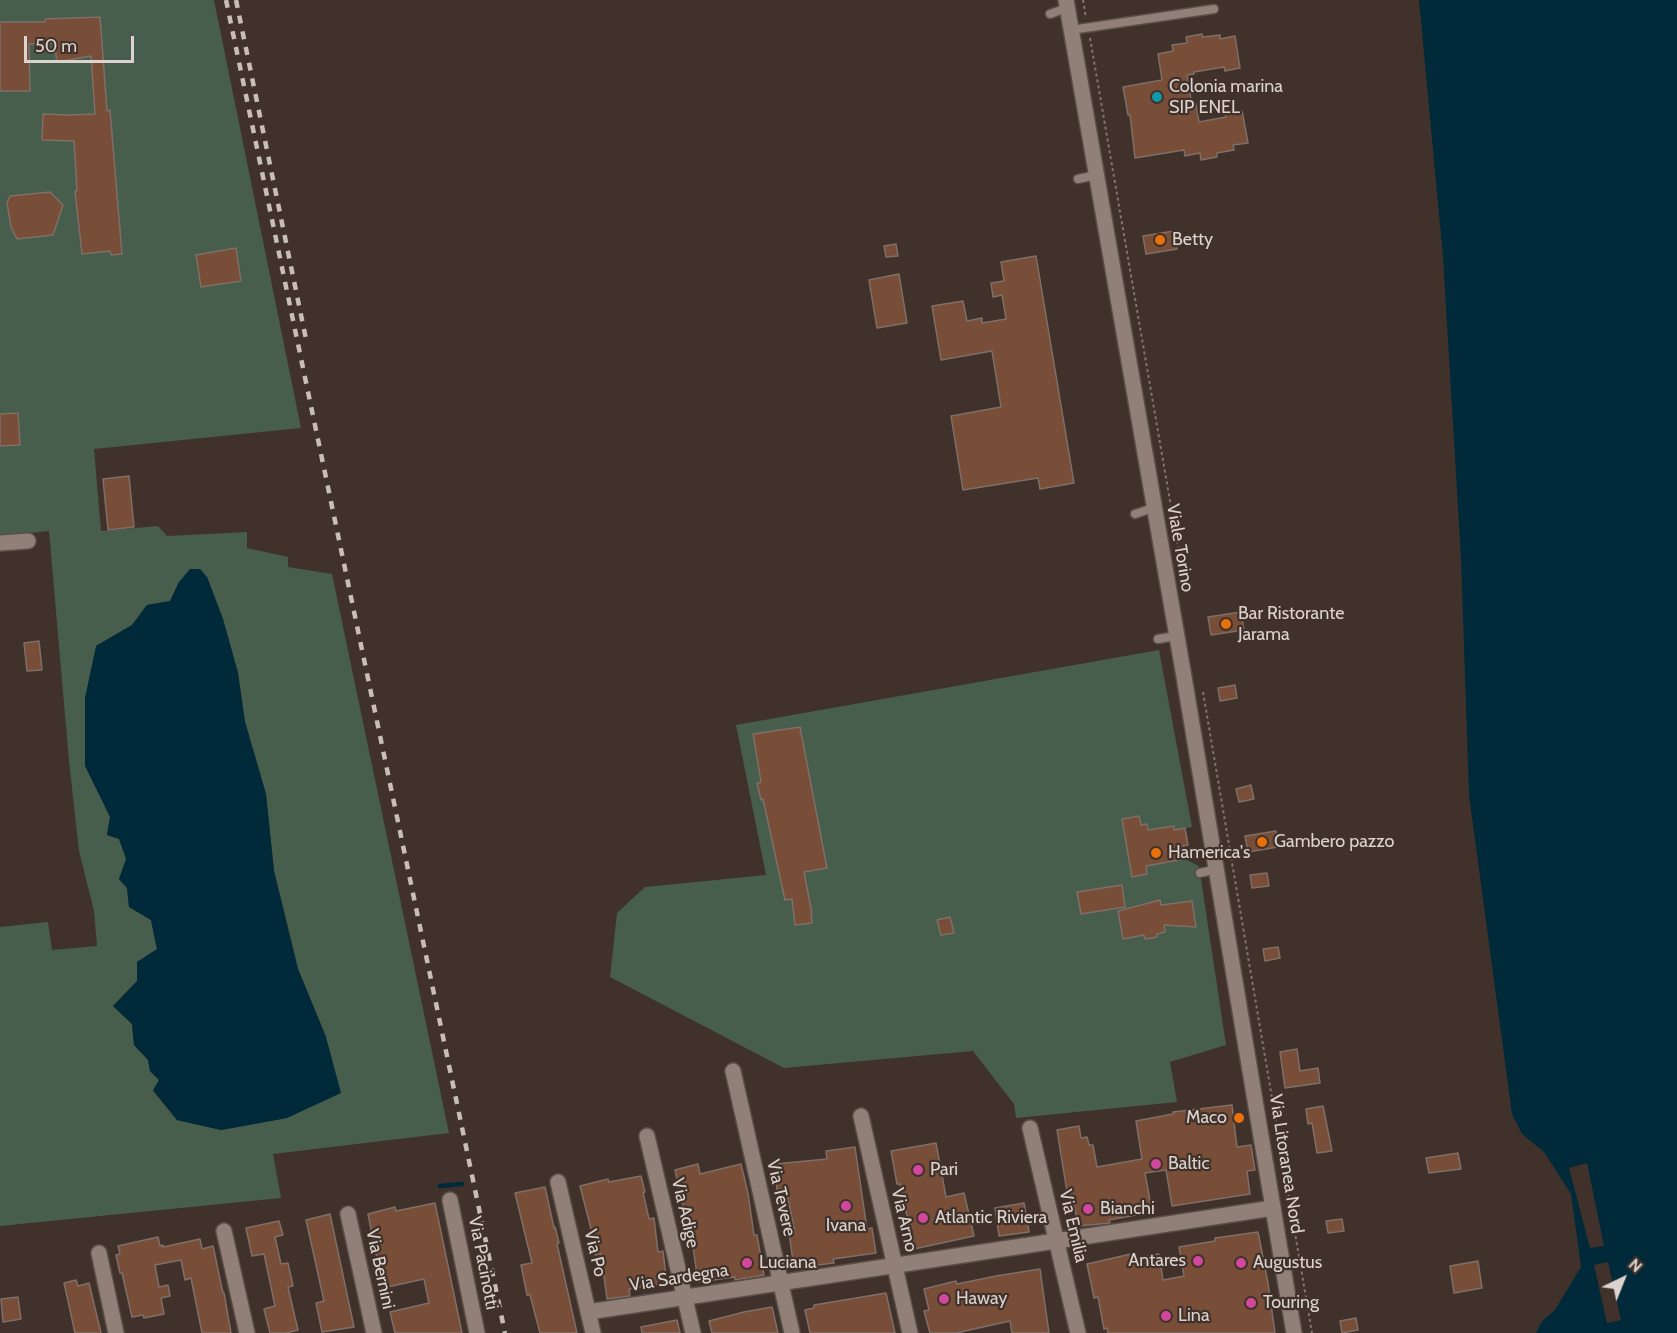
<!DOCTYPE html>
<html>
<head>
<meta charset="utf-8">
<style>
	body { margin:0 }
	#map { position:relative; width:1677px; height:1333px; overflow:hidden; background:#40322b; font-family:Cabin,sans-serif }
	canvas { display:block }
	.north { position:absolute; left:1593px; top:1249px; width:60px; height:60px; -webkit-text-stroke:4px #40322b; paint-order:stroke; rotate:43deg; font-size:16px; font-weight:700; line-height:24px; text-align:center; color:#dcd3ce }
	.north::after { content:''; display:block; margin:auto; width:21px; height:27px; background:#dcd3ce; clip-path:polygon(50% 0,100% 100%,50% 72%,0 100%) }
	.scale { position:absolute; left:24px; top:36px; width:110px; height:27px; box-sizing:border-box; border:3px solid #dcd3ce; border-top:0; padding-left:8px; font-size:18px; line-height:21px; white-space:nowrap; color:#dcd3ce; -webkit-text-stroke:4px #40322b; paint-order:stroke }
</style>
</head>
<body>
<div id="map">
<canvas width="1677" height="1333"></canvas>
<div class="north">N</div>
<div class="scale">50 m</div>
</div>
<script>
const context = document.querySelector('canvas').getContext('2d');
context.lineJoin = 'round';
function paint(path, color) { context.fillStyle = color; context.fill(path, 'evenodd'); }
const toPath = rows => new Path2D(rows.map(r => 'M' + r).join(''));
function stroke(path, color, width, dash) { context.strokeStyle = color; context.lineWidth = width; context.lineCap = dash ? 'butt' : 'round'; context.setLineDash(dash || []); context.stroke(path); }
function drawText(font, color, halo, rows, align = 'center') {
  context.font = font + ' Cabin,sans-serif'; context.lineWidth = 4.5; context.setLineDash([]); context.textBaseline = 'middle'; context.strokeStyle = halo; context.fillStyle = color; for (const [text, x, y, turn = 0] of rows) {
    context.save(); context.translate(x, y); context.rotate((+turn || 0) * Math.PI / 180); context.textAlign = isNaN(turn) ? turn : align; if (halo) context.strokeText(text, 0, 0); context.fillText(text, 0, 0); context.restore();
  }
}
paint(toPath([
	[0,0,214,0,301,428,94,449,101,531,158,526,167,536,247,532,247,548,288,557,288,567,332,574,449,1133,273,1154,281,1198,0,1226,0,927,48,922,52,950,97,946,94,911,79,851,69,761,49,531,0,536],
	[207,577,223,619,238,673,245,722,266,794,274,871,298,969,326,1037,287,1118,221,1130,177,1120,153,1091,159,1080,150,1071,148,1060,134,1045,132,1024,113,1006,137,981,137,962,157,950,151,920,129,907,127,888,119,879,127,859,119,839,107,835,110,817,96,646,132,625,147,605,170,601,179,582],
	[1159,650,1192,827,1174,830,1174,826,1148,830,1141,825,1139,816,1122,819,1132,877,1147,874,1146,866,1185,859,1199,866,1226,1045,1170,1062,1177,1102,1016,1118,1014,1104,973,1051,784,1068,610,977,617,913,645,887,766,875,736,725]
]), '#465e4b');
paint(toPath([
	[1419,0,1677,0,1677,1333,1536,1333,1542,1321,1555,1310,1581,1267,1571,1194,1544,1152,1522,1134,1512,1114,1469,795,1461,558,1443,257],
	[190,569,200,569,207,577,223,619,238,673,245,722,266,794,274,871,298,969,326,1037,341,1093,287,1118,221,1130,177,1120,153,1090,159,1080,150,1071,148,1060,134,1045,132,1024,113,1006,137,981,137,962,157,949,151,920,129,907,127,888,119,879,126,859,119,839,107,835,110,817,85,766,85,698,96,646,132,625,147,605,170,601,179,582]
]), '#002a39');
paint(toPath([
	[1587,1163,1604,1246,1590,1248,1569,1168],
	[1608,1262,1621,1320,1607,1323,1594,1265]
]), '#40322b');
stroke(toPath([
	[440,1186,462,1184]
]), '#002a39', 4.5);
const building = toPath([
	[100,17,107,111,110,110,122,254,111,255,110,251,82,254,75,191,77,191,74,141,42,140,43,114,70,115,95,114,91,56,57,62,54,43,29,44,30,91,0,91,0,22,45,22,45,19,100,17],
	[1202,34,1203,37,1220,35,1220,39,1235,36,1240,68,1225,71,1224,67,1194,72,1194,74,1187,75,1192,105,1196,104,1199,122,1226,117,1225,114,1242,111,1248,143,1233,145,1234,150,1217,153,1217,157,1201,160,1200,153,1185,156,1184,150,1135,158,1130,115,1128,115,1123,87,1162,80,1158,54,1173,51,1172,45,1187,43,1186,37,1202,34],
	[50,192,63,205,53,235,17,239,11,227,7,203,10,196,50,192],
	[1174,231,1177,249,1146,254,1143,236,1174,231],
	[896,244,898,256,886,257,884,246,896,244],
	[236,248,241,281,201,287,196,255,236,248],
	[1036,256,1074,483,1040,489,1038,478,963,490,951,416,1001,407,992,351,941,360,932,306,963,301,967,321,982,318,982,323,1006,319,1002,295,993,297,991,283,1004,281,1001,262,1036,256],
	[899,274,907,323,877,328,869,280,899,274],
	[18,413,20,445,0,446,0,414,18,413],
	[129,476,134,527,108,530,103,479,129,476],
	[1241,612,1244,630,1211,635,1208,617,1241,612],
	[39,641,42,670,27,671,24,643,39,641],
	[1235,685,1237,698,1220,701,1218,688,1235,685],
	[800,727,827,868,804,872,812,914,811,914,812,923,795,925,792,899,785,900,763,799,761,800,757,783,761,782,753,734,800,727],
	[1251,785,1254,799,1239,802,1236,789,1251,785],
	[1139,816,1141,825,1147,824,1148,830,1174,826,1174,830,1185,828,1188,845,1183,846,1185,859,1146,866,1147,874,1132,877,1122,819,1139,816],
	[1276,831,1278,847,1248,852,1245,836,1276,831],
	[1267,873,1269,886,1252,888,1250,875,1267,873],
	[1122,885,1125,907,1081,914,1077,892,1122,885],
	[1160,900,1161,905,1192,901,1196,927,1164,925,1165,932,1157,934,1157,937,1145,939,1144,935,1123,939,1118,911,1160,900],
	[950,917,954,933,941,935,937,920,950,917],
	[1278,947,1280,958,1265,961,1263,949,1278,947],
	[1297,1049,1300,1071,1318,1068,1320,1083,1285,1088,1280,1052,1297,1049],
	[1232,1105,1237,1147,1251,1145,1255,1170,1247,1171,1250,1194,1172,1206,1166,1170,1145,1173,1152,1212,1109,1220,1110,1223,1078,1226,1073,1197,1068,1198,1057,1130,1079,1126,1081,1138,1087,1137,1089,1145,1093,1145,1097,1167,1142,1159,1136,1121,1173,1114,1173,1112,1232,1105],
	[1323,1106,1332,1151,1317,1153,1312,1123,1308,1124,1306,1109,1323,1106],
	[936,1143,946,1197,964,1193,974,1236,914,1249,900,1184,897,1184,891,1151,936,1143],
	[855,1147,867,1229,872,1228,876,1253,833,1259,834,1263,794,1268,789,1233,795,1233,786,1189,777,1190,775,1164,827,1159,826,1151,855,1147],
	[1458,1153,1461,1169,1429,1173,1426,1158,1458,1153],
	[698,1164,700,1174,741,1164,748,1193,754,1235,757,1235,764,1275,735,1280,735,1277,698,1282,692,1240,689,1228,686,1229,683,1211,684,1211,675,1170,698,1164],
	[641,1176,645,1192,643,1192,649,1219,654,1218,658,1252,663,1251,667,1283,629,1289,630,1296,607,1299,601,1254,595,1255,590,1225,580,1186,608,1179,609,1182,641,1176],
	[545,1187,554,1228,555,1227,559,1243,557,1244,577,1333,540,1333,530,1295,527,1295,521,1265,532,1263,515,1193,545,1187],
	[435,1203,462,1333,395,1333,390,1312,429,1303,424,1279,383,1288,368,1214,395,1207,396,1211,435,1203],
	[1024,1203,1029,1232,999,1236,995,1208,1024,1203],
	[330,1214,354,1327,322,1332,316,1303,324,1301,306,1220,330,1214],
	[1342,1219,1344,1231,1328,1233,1326,1221,1342,1219],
	[279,1221,283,1235,275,1237,281,1264,288,1263,293,1286,288,1287,298,1330,286,1333,270,1333,264,1309,275,1306,264,1254,252,1256,246,1228,279,1221],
	[1258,1232,1268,1283,1275,1333,1108,1333,1107,1328,1104,1329,1098,1297,1094,1298,1087,1264,1131,1254,1132,1259,1159,1254,1163,1280,1184,1276,1179,1247,1215,1241,1215,1238,1258,1232],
	[158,1237,160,1246,163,1245,163,1247,200,1239,202,1249,213,1246,223,1293,224,1293,231,1333,202,1333,191,1278,185,1280,181,1260,155,1265,159,1287,168,1285,170,1296,161,1298,164,1314,144,1318,143,1315,132,1317,122,1273,120,1273,116,1255,120,1254,118,1246,158,1237],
	[1478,1261,1482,1288,1454,1293,1450,1266,1478,1261],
	[1040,1269,1049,1333,1012,1333,1010,1321,956,1333,930,1333,924,1311,929,1310,924,1289,956,1281,957,1284,996,1276,1040,1269],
	[76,1280,78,1286,89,1283,101,1333,75,1333,64,1283,76,1280],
	[886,1293,895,1333,810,1333,805,1310,814,1308,814,1305,886,1293],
	[18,1297,21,1319,3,1322,1,1299,18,1297],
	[772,1307,778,1333,712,1333,709,1321,744,1312,772,1307],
	[1356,1318,1358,1330,1342,1333,1340,1321,1356,1318],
	[677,1320,680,1333,642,1333,641,1327,677,1320]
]);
paint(building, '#784e38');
stroke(building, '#7f6f68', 1.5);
const lane = toPath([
	[1050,14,1067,8],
	[1071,30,1214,9],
	[1078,179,1096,175],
	[1135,514,1153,508],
	[1158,639,1176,636],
	[1200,873,1217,869]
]);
const street = toPath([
	[0,543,28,541],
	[733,1071,792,1333],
	[861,1116,910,1333],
	[1030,1128,1078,1333],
	[647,1136,693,1333],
	[558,1182,593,1333],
	[450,1200,477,1333],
	[348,1214,374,1333],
	[224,1231,247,1333],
	[99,1253,116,1333],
	[588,1312,1273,1208]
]);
const secondary = toPath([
	[1066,0,1183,671,1294,1333]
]);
stroke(lane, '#594e47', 11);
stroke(street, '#594e47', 18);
stroke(secondary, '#594e47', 18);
stroke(toPath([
	[1083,0,1086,18],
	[1090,38,1179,553],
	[1203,692,1312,1333]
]), '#81756f', 2, [3, 3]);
stroke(lane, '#918078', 8);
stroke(street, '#918078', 15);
stroke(secondary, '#918078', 15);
stroke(toPath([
	[226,0,505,1333],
	[236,0,307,344]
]), '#c7beb9', 4.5, [8, 8]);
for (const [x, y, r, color] of [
	[1157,97,6,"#0f9aa8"],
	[1160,240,6,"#e8710a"],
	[1226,624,6,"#e8710a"],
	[1262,842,6,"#e8710a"],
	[1156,853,6,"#e8710a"],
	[1239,1118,6,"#e8710a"],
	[1156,1164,6,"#d1479c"],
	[918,1170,6,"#d1479c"],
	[846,1206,6,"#d1479c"],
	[1088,1209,6,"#d1479c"],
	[923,1218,6,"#d1479c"],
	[1198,1261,6,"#d1479c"],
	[747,1263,6,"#d1479c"],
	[1241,1263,6,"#d1479c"],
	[944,1299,6,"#d1479c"],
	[1251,1303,6,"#d1479c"],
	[1166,1316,6,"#d1479c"]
]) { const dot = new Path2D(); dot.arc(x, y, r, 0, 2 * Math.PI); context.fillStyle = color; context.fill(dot); stroke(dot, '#40322b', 2); }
drawText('18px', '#dcd3ce', '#40322b', [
	["Colonia marina",1169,87],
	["SIP ENEL",1169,108],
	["Betty",1172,240],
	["Bar Ristorante",1238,614],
	["Jarama",1238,635],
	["Gambero pazzo",1274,842],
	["Hamerica's",1168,853],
	["Maco",1227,1118,"right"],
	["Baltic",1168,1164],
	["Pari",930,1170],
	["Bianchi",1100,1209],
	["Atlantic Riviera",935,1218],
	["Ivana",846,1226,"center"],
	["Antares",1186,1261,"right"],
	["Luciana",759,1263],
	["Augustus",1253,1263],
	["Haway",956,1299],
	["Touring",1263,1303],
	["Lina",1178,1316]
], 'left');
drawText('18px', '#dcd3ce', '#40322b', [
	["Viale Torino",1180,548,80],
	["Via Litoranea Nord",1286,1164,81],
	["Via Tevere",781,1198,77],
	["Via Adige",685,1213,77],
	["Via Arno",904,1220,77],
	["Via Emilia",1073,1226,77],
	["Via Po",595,1253,77],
	["Via Pacinotti",483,1263,79],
	["Via Bernini",380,1269,78],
	["Via Sardegna",679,1278,-9]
]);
</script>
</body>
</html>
